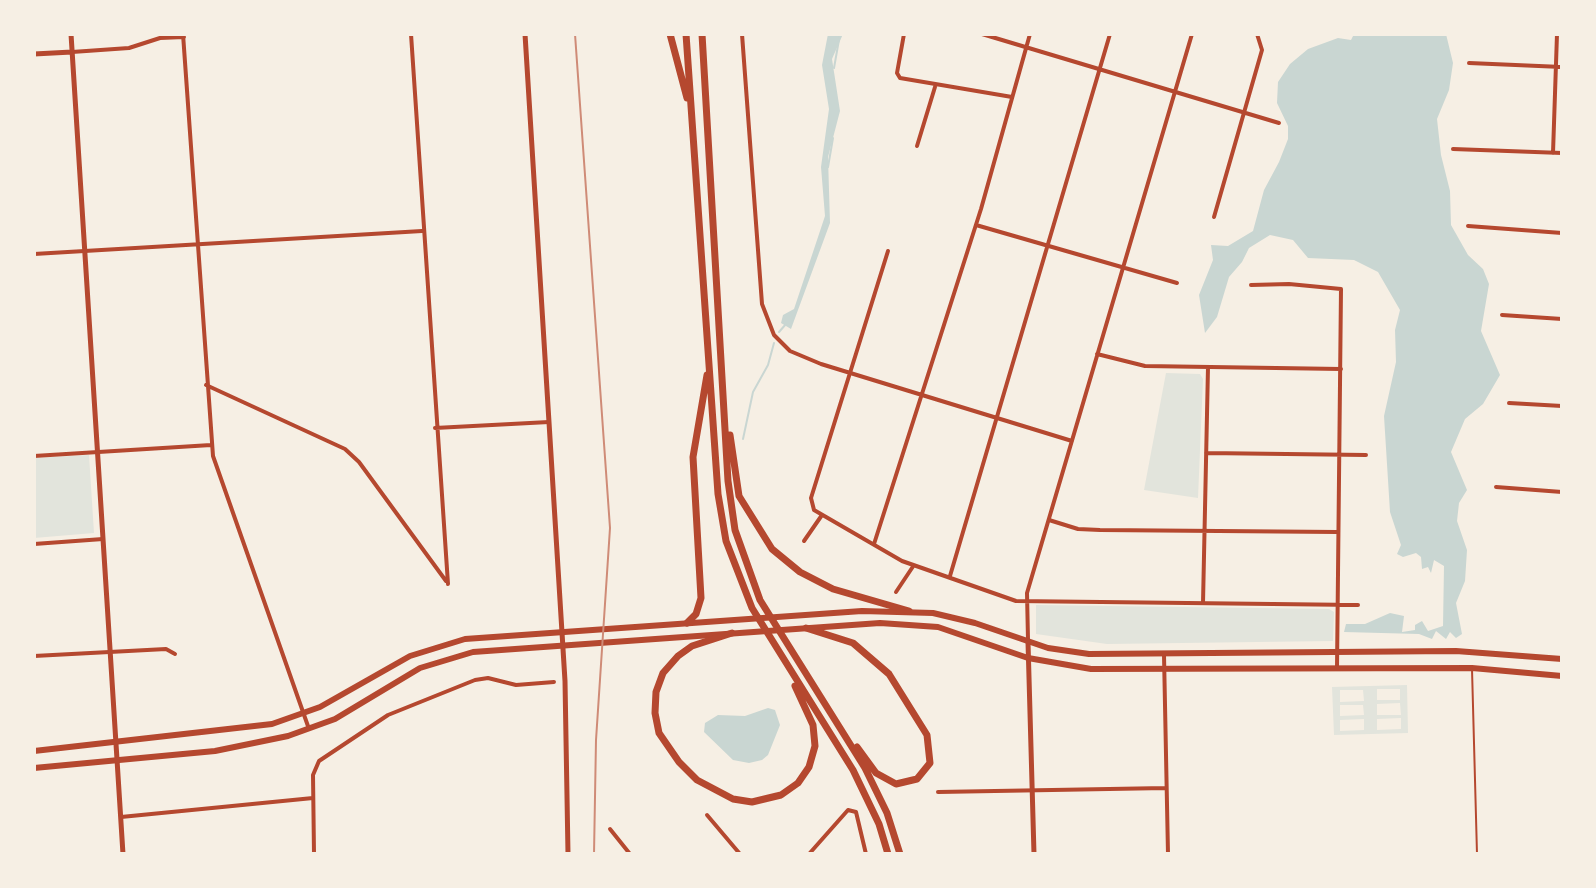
<!DOCTYPE html>
<html>
<head>
<meta charset="utf-8">
<style>
	body { margin:0 }
	#map { position:relative; width:1596px; height:888px; overflow:hidden; background:#f6efe4; font-family:"Libre Baskerville",serif }
	canvas { display:block }
	.frame { position:absolute; inset:0; border:36px solid #f6efe4; pointer-events:none }
</style>
</head>
<body>
<div id="map">
<canvas width="1596" height="888"></canvas>
<div class="frame"></div>
</div>
<script>
const context = document.querySelector('canvas').getContext('2d');
context.lineJoin = 'round';
function paint(path, color) { context.fillStyle = color; context.fill(path, 'evenodd'); }
const toPath = rows => new Path2D(rows.map(r => 'M' + r).join(''));
function stroke(path, color, width, dash) { context.strokeStyle = color; context.lineWidth = width; context.lineCap = dash ? 'butt' : 'round'; context.setLineDash(dash || []); context.stroke(path); }
paint(toPath([
	[1166,373,1200,374,1203,379,1198,498,1144,490],
	[89,455,94,533,34,538,34,458],
	[1036,605,1329,609,1334,612,1333,641,1107,644,1036,634],
	[1407,685,1408,733,1334,735,1332,687],
	[1377,689,1400,689,1400,700,1377,700],
	[1340,690,1363,690,1364,701,1340,702],
	[1400,703,1401,715,1377,715,1377,704],
	[1340,705,1363,705,1364,715,1340,716],
	[1401,718,1401,729,1377,730,1377,719],
	[1364,719,1364,730,1340,731,1340,720]
]), '#e2e4dc');
paint(toPath([
	[828,34,843,34,832,59,840,111,828,157,830,223,791,329,781,323,783,315,794,309,825,216,821,167,829,109,822,65],
	[1354,34,1446,34,1453,63,1449,90,1437,119,1441,155,1450,191,1451,225,1468,255,1483,269,1489,284,1481,331,1500,375,1483,404,1465,419,1451,452,1467,490,1459,503,1457,521,1467,550,1465,581,1456,603,1462,634,1456,638,1450,632,1446,639,1436,631,1432,639,1419,634,1344,632,1346,624,1365,624,1390,613,1404,616,1402,632,1415,630,1415,625,1422,621,1428,631,1443,626,1444,566,1434,560,1431,573,1428,567,1422,569,1421,557,1416,553,1403,557,1397,554,1401,545,1390,512,1384,416,1396,362,1395,330,1400,310,1378,272,1354,260,1308,258,1293,240,1270,235,1249,248,1242,262,1229,277,1217,317,1205,333,1199,295,1213,260,1211,245,1228,246,1253,231,1264,190,1279,162,1288,139,1288,126,1277,103,1278,82,1290,64,1308,49,1338,38,1351,40],
	[768,708,775,710,780,725,768,755,762,760,749,763,733,760,704,732,705,723,718,715,745,716]
]), '#c9d6d2');
stroke(toPath([
	[834,68,840,34],
	[828,167,833,138],
	[779,332,786,324],
	[743,439,753,392,768,365,774,343]
]), '#c9d6d2', 2);
stroke(toPath([
	[1472,669,1477,854]
]), '#b5482f', 2);
stroke(toPath([
	[183,34,213,456,309,729],
	[411,34,448,584],
	[742,34,762,304,774,335,790,351,821,364,1072,441],
	[904,34,897,73,900,78,1012,97],
	[982,34,1279,123],
	[72,52,129,48,160,38,184,37],
	[1469,63,1562,67],
	[917,146,935,87],
	[1453,149,1562,153],
	[1553,153,1557,34],
	[1214,217,1262,50,1257,34],
	[976,225,1177,283],
	[1468,226,1562,233],
	[888,251,811,498,814,510,902,561,1016,601,1358,605],
	[34,254,422,231],
	[1251,285,1289,284,1341,289,1337,668],
	[1502,315,1562,319],
	[1097,354,1145,366,1341,369],
	[206,385,345,449,359,462,446,581],
	[1509,403,1562,406],
	[435,428,549,422],
	[1206,453,1366,455],
	[34,456,211,445],
	[1496,487,1562,492],
	[1049,520,1078,529,1100,530,1337,532],
	[804,541,822,515],
	[34,544,103,539],
	[874,544,981,209,1030,34],
	[950,576,1110,34],
	[896,592,914,565],
	[1203,603,1208,367],
	[1028,640,1027,593,1192,34],
	[1164,655,1168,854],
	[34,656,166,649,175,654],
	[938,792,1166,788],
	[707,815,740,854],
	[121,817,313,798],
	[610,829,630,854],
	[314,854,313,775,319,761,388,715,475,680,488,678,516,685,554,682],
	[809,854,848,810,856,812,866,854]
]), '#b5482f', 4);
stroke(toPath([
	[71,34,123,854],
	[525,34,565,681,568,854],
	[34,54,72,52],
	[1028,642,1034,854]
]), '#b5482f', 5);
stroke(toPath([
	[34,751,272,724,320,707,410,656,465,639,862,611,933,613,975,623,1048,648,1089,654,1456,651,1562,659],
	[34,768,215,751,288,736,335,719,420,668,473,652,880,623,938,627,1028,658,1091,669,1472,668,1562,676]
]), '#b5482f', 6);
stroke(toPath([
	[670,34,687,98],
	[686,34,718,494,726,541,752,608,853,770,879,824,888,854],
	[702,34,728,481,735,530,760,600,865,768,887,813,900,854],
	[730,435,739,496,772,549,800,572,833,589,909,611],
	[687,623,696,614,701,598,693,457,707,375],
	[806,628,853,643,889,674,927,735,930,763,917,779,896,784,876,773,857,747],
	[732,633,692,646,678,656,663,673,656,692,655,713,659,733,679,762,697,780,733,799,752,802,781,795,798,783,809,767,815,746,813,725,795,686]
]), '#b5482f', 7);
stroke(toPath([
	[575,34,610,528,596,740,594,854]
]), '#cf8b77', 2);
</script>
</body>
</html>
